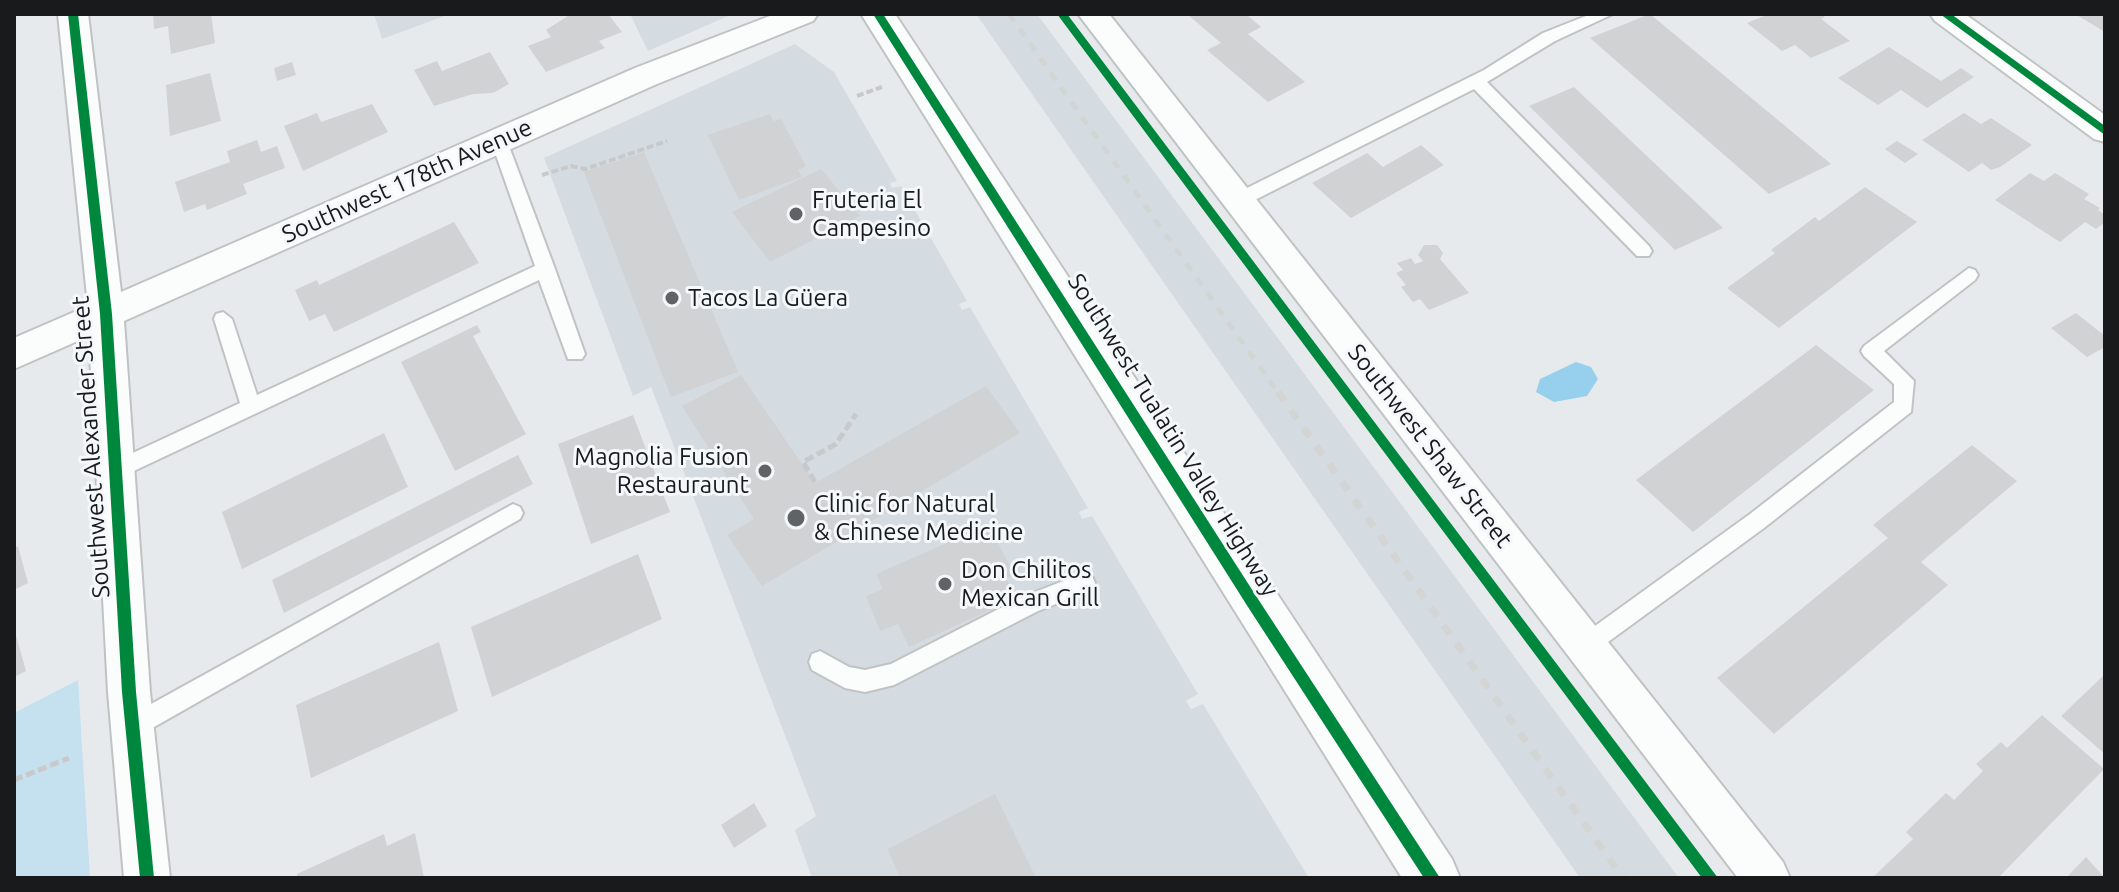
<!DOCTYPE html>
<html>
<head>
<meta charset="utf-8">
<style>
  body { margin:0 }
  #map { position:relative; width:2119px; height:892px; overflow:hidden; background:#e7eaec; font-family:Ubuntu,sans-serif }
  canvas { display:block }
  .frame { position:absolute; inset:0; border:16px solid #181a1b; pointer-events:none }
</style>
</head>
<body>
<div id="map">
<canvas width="2119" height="892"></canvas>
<div class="frame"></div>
</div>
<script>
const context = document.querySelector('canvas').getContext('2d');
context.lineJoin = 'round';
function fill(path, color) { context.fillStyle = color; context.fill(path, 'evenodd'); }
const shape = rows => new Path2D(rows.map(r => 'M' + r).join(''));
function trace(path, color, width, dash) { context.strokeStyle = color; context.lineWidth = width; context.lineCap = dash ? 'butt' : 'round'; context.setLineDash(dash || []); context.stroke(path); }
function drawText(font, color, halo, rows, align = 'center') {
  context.font = font + ' Ubuntu,sans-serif'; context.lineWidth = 6; context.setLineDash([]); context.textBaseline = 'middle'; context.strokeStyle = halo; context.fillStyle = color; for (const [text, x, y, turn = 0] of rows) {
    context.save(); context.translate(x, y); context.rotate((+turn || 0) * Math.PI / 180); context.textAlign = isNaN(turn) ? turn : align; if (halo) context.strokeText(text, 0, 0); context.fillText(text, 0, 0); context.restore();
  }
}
fill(shape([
  [374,14,450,14,382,39],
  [630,14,733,14,648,51],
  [976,14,1037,14,1679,878,1580,878],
  [795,44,834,72,897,181,890,183,892,188,901,186,967,301,959,304,962,310,970,307,1088,508,1079,512,1082,519,1092,516,1198,694,1186,701,1191,709,1203,704,1309,878,812,878,795,830,816,816,651,387,633,396,544,158]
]), '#d5dce1');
fill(shape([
  [78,680,90,878,14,878,14,713]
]), '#c5e0ef');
fill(shape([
  [1576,362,1591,367,1598,379,1587,396,1554,402,1536,392,1540,379]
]), '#96d0ed');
fill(shape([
  [153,14,211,14,215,43,171,54,168,26,154,29],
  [571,14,608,14,622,32,599,41,605,48,546,72,528,46,551,37,546,30],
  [1187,14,1246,14,1261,27,1248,34,1305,82,1268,102,1207,50,1221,43],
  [1650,14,1831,164,1769,194,1590,38],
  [1769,14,1821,14,1825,17,1821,19,1850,41,1811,58,1795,45,1782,51,1747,23],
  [2075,14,2105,14,2105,32],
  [1889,47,1941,81,1961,68,1974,77,1927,108,1901,90,1878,105,1838,78],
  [490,52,509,84,493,93,473,94,434,106,414,70,437,61,442,71],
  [292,62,296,75,277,81,274,68],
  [210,73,221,121,170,136,166,85],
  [1574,87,1723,228,1675,250,1529,106],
  [372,104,388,132,303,171,284,126,317,113,321,122],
  [1964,113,1981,124,1991,118,2032,145,2000,167,1991,170,1982,163,1969,172,1922,140],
  [770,114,773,121,781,119,806,166,798,170,802,177,739,200,708,135],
  [257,140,261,152,277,146,285,168,243,184,247,194,207,210,205,204,184,212,175,182,230,162,227,151],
  [1897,141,1918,154,1905,163,1885,149],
  [1421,145,1444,165,1351,218,1312,183,1367,153,1383,167],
  [644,152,738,372,671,397,584,172],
  [821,169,860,216,770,262,732,212],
  [2030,173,2044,181,2055,173,2089,194,2084,199,2100,208,2098,210,2105,215,2105,222,2096,229,2085,222,2060,242,1995,200],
  [1865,187,1917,222,1779,328,1727,288,1775,253,1771,250,1815,217,1819,221],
  [454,222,479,263,334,332,325,314,309,321,295,290,317,280,319,285],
  [1424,245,1437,245,1443,253,1440,259,1469,293,1429,310,1420,299,1413,302,1401,287,1406,285,1396,273,1403,270,1397,263,1411,258,1415,264,1423,261,1418,255],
  [2076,313,2105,336,2105,347,2087,357,2051,328],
  [477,325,481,332,473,336,526,434,455,471,401,362],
  [1816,345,1874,390,1693,532,1636,480],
  [741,375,815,483,986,386,1020,433,762,586,727,535,754,519,682,406],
  [633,415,670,512,591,544,558,444],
  [384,433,408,487,242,569,222,512],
  [1972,445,2017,481,1921,562,1948,585,1774,734,1717,678,1888,538,1873,525],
  [518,455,533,484,284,613,272,580],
  [988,525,1015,575,1006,578,1016,598,909,647,898,624,880,631,866,596,883,589,876,574],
  [18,546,28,583,14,590,14,548],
  [638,554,662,619,492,697,471,627],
  [14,628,26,671,14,677],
  [439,642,458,711,311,778,296,705],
  [2105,674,2105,754,2061,716],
  [2042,715,2104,769,1998,878,1872,878,1913,839,1906,832,1946,793,1954,800,1983,771,1976,764,2001,742,2007,748],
  [995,794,1036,878,900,878,888,849],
  [754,803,767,826,734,848,721,825],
  [415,833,424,878,297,878,297,874,384,834,387,846],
  [2086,857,2105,878,2066,878]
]), '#d0d2d4');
const service = shape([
  [1591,14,1613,14,1555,41,1487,82,1649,246,1652,251,1649,256,1637,256,1474,89,1245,205,1239,207,1230,200,1233,195,1484,70,1543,33,1591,14],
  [499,135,507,141,555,269,585,354,582,359,568,359,539,280,121,477,114,480,107,477,104,471,107,465,240,403,214,319,216,314,223,312,232,319,257,395,535,266,491,141,499,135],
  [1969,268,1975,270,1978,275,1975,280,1884,351,1914,381,1911,412,1764,528,1593,653,1585,656,1577,653,1574,646,1577,639,1750,514,1894,402,1894,384,1864,356,1861,351,1864,346,1969,268],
  [513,504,520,507,523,513,520,519,140,735,132,738,124,735,121,727,124,719,513,504],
  [1084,573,1092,576,1095,583,1092,590,1038,611,894,685,865,692,845,688,812,670,809,662,812,654,820,651,849,667,865,670,891,664,1022,597,1084,573]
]);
const minor = shape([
  [58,14,88,14,121,292,635,68,775,14,818,14,813,21,657,84,124,321,150,692,170,878,124,878,108,692,89,336,14,369,14,338,88,306,58,14],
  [1078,14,1109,14,1783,862,1790,878,1738,878,1078,14],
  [1930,14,1965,14,2105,115,2105,142,2094,139,1935,21,1930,14]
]);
const primary = shape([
  [861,14,895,14,1452,859,1460,878,1402,878,861,14]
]);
trace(service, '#c0c3c4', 4);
trace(minor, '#c0c3c4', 4);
trace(primary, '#c0c3c4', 4);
trace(shape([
  [857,96,882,87],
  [542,175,571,166,585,169,667,141]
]), '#c8c9ca', 4, [7, 3]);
trace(shape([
  [815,482,803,462,836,444,856,414],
  [14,780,69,758]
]), '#c8c9ca', 5, [9, 4]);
fill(service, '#fbfcfc');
fill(minor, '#fbfcfc');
fill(primary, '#fbfcfc');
trace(shape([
  [1009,14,1279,394]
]), '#d3d5d5', 5, [9, 9]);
trace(shape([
  [1278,392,1623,878]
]), '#d3d5d5', 7, [11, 11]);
fill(shape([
  [68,14,78,14,112,314,136,692,154,878,140,878,122,692,100,314,68,14],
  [873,14,883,14,1258,599,1440,878,1424,878,1248,607,873,14],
  [1057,14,1067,14,1718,878,1702,878,1057,14],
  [1940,14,1951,14,2105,126,2105,135,1940,14]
]), '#00873e');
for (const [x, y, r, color] of [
  [796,214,8,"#606364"],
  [672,298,8,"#606364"],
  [765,471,8,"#606364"],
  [796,518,10,"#606364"],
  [945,584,8,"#606364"]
]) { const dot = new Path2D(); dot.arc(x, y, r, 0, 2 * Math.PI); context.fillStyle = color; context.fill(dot); trace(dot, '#f4f8fb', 3); }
drawText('24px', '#181a1b', '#f4f8fb', [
  ["Southwest 178th Avenue",407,181,-24],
  ["Southwest Tualatin Valley Highway",1173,435,58],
  ["Southwest Shaw Street",1430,446,52],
  ["Southwest Alexander Street",91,447,-94]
]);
drawText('24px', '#181a1b', '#f4f8fb', [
  ["Fruteria El",812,200],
  ["Campesino",812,228],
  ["Tacos La Güera",688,298],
  ["Magnolia Fusion",749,457,"right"],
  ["Restauraunt",749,485,"right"],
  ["Clinic for Natural",814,504],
  ["& Chinese Medicine",814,532],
  ["Don Chilitos",961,570],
  ["Mexican Grill",961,598]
], 'left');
</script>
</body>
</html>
